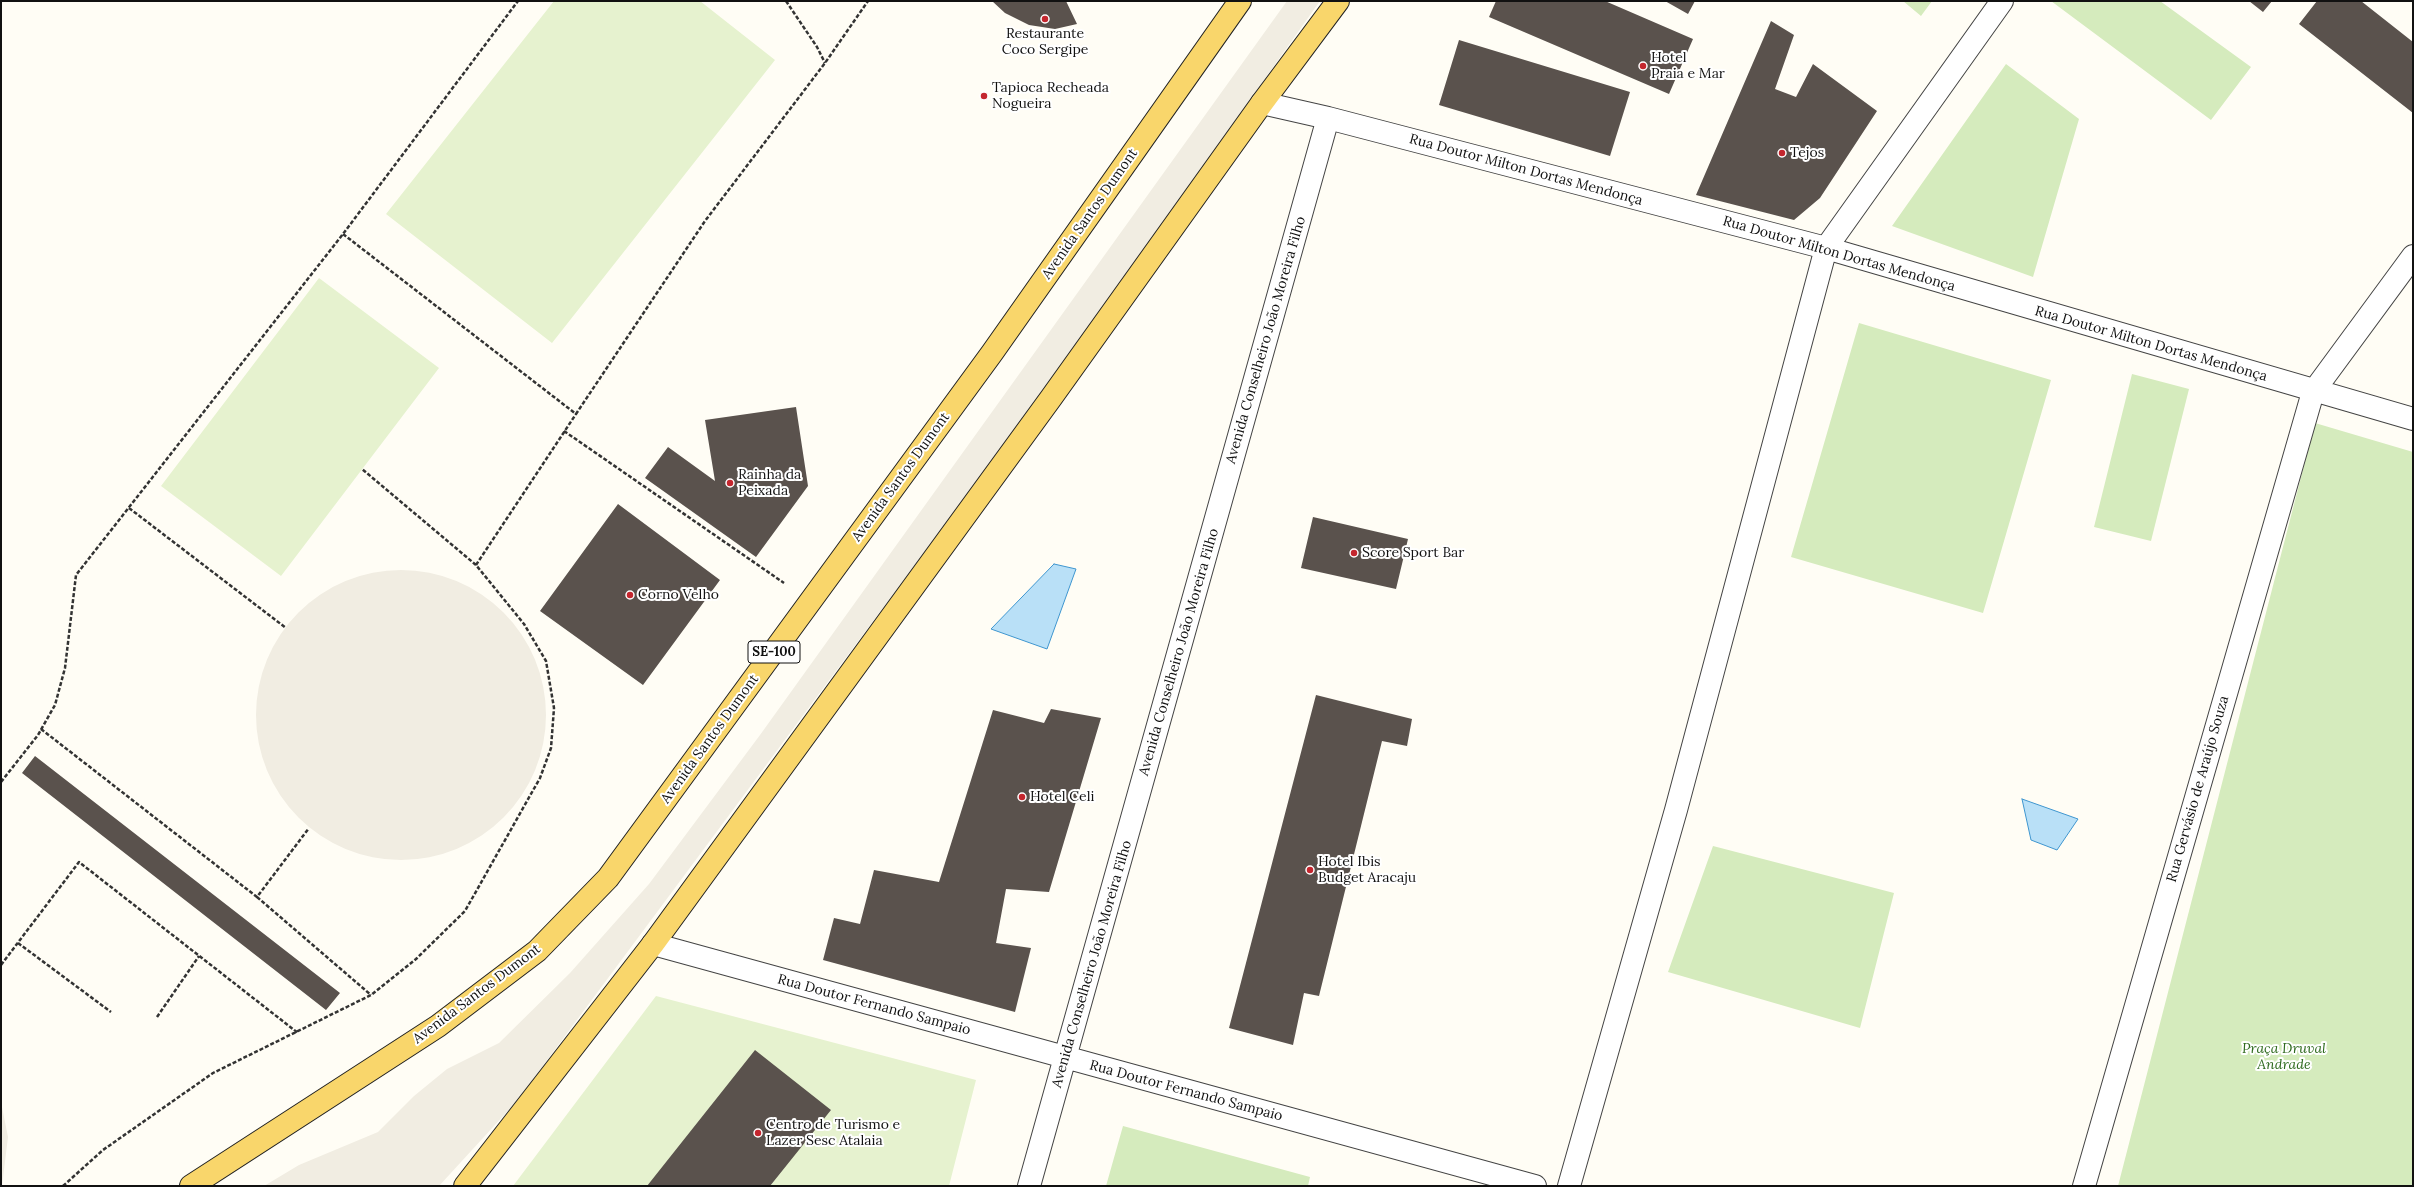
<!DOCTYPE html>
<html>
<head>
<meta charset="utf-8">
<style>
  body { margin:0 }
  #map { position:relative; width:2414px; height:1187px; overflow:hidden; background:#fffdf5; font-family:Lora,serif }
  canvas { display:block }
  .frame { position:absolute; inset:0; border:2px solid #111; pointer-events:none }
</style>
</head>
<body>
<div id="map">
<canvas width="2414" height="1187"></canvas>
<div class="frame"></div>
</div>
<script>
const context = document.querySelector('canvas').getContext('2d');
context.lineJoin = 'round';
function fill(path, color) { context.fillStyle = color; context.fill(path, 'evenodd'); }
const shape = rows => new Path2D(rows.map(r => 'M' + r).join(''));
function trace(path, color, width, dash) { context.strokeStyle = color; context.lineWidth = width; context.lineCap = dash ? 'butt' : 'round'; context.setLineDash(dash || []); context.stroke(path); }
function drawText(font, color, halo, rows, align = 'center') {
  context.font = font + ' Lora,serif'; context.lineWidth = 4; context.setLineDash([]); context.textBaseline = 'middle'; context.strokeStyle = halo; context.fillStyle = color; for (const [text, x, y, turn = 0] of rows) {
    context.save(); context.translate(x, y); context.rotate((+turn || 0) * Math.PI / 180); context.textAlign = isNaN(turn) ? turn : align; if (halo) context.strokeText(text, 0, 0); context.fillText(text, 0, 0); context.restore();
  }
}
fill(shape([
  [1903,1,1932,1,1921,16],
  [2051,1,2160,1,2251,67,2211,120],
  [2006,64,2079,119,2033,277,1892,226],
  [1859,323,2051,380,1983,613,1791,557],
  [2132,374,2189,389,2151,541,2094,527],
  [2315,423,2413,452,2413,1186,2118,1186],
  [1713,846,1894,893,1860,1028,1668,972],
  [1123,1126,1310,1177,1308,1186,1106,1186]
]), '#d5ebbd');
fill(shape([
  [554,1,700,1,775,60,552,343,386,214],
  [319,278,439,368,281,576,161,486],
  [656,996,976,1080,949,1186,513,1186]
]), '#e6f2cf');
fill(shape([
  [1287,1,1320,1,1035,403,516,1102,439,1186,264,1186,299,1165,378,1132,414,1096,447,1069,499,1043,570,973,649,884,760,735],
  '256 715a145 145 0 1 1 290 0a145 145 0 1 1-290 0Z',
  [1,1102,8,1137,2,1186,1,1186]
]), '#f1ede2');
const water = shape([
  [1054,564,1076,569,1047,649,991,629,1054,564],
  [2022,799,2078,819,2057,850,2031,840,2022,799]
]);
fill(water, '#b9e0f7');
trace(water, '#3f96cf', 1);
fill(shape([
  [992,1,1066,1,1077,24,1055,29,1029,25,1005,13],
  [1496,1,1605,1,1693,39,1669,94,1489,17],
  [1665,1,1695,1,1688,14],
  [2249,1,2272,1,2263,12],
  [2317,1,2361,1,2413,42,2413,113,2299,24],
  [1771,21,1794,35,1775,89,1796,97,1813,64,1877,111,1820,198,1794,220,1696,195],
  [1459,40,1630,92,1610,156,1439,105],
  [796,407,808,486,756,557,645,478,668,447,715,481,705,420],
  [618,504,720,580,643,685,540,611],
  [1313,517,1408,539,1396,589,1301,568],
  [1316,695,1412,719,1407,746,1382,741,1319,996,1304,993,1293,1045,1229,1028],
  [1051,709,1101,718,1049,892,1006,889,996,943,1031,948,1015,1012,823,960,834,918,860,924,874,870,939,882,993,710,1044,723],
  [35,756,340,993,326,1010,22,773],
  [755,1050,831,1110,770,1186,647,1186]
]), '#5a524d');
const street = shape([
  [1262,103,1328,118,1826,248,2413,419],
  [653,944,1535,1186],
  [1029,1186,1328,118],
  [1569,1186,1676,810,1826,248,2002,1],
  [2084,1186,2313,392,2413,256]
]);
const primary = shape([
  [191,1186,438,1026,537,951,608,878,992,353,1240,1],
  [465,1186,653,944,1051,398,1262,103,1338,1]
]);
trace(street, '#444', 24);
trace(primary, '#222', 24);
trace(shape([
  [786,1,817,47,825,63],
  [343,234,576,414,705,221,825,63,868,1],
  [564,431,784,583],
  [129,508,286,628],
  [476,565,576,414],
  [41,729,257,897,309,828],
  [1,782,38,735,55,705,65,668,76,575,343,234,518,1],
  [257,897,371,995],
  [18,943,111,1012],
  [1,965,79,862,298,1033],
  [157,1017,199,956],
  [63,1186,103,1150,213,1073,371,995,416,959,465,911,540,778,551,748,554,708,546,661,524,624,476,565,362,469]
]), '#333', 2.5, [4, 2]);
trace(street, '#fff', 22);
trace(primary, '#f9d66b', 22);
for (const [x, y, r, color] of [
  [1045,19,4,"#c4262e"],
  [1643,66,4,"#c4262e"],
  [984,96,4,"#c4262e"],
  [1782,153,4,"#c4262e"],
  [730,483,4,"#c4262e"],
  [1354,553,4,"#c4262e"],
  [630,595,4,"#c4262e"],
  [1022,797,4,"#c4262e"],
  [1310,870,4,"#c4262e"],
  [758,1133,4,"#c4262e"]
]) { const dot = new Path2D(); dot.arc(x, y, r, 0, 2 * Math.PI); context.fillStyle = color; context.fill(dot); trace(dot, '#fff', 1.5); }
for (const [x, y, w] of [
  [774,652,52]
]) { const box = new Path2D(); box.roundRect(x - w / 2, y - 11, w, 22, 3); context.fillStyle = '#fff'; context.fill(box); trace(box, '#111', 1); }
drawText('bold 13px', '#111', null, [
  ["SE-100",774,652]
]);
drawText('14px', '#111', '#fff', [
  ["Restaurante",1045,34,"center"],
  ["Coco Sergipe",1045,50,"center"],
  ["Hotel",1651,58],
  ["Praia e Mar",1651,74],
  ["Tapioca Recheada",992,88],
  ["Nogueira",992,104],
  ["Tejos",1790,153],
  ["Rainha da",738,475],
  ["Peixada",738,491],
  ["Score Sport Bar",1362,553],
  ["Corno Velho",638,595],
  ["Hotel Celi",1030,797],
  ["Hotel Ibis",1318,862],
  ["Budget Aracaju",1318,878],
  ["Centro de Turismo e",766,1125],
  ["Lazer Sesc Atalaia",766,1141]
], 'left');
drawText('14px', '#111', '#fff', [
  ["Rua Doutor Milton Dortas Mendonça",1526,170,15],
  ["Avenida Santos Dumont",1090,214,-55],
  ["Rua Doutor Milton Dortas Mendonça",1839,254,16],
  ["Avenida Conselheiro João Moreira Filho",1266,340,-74],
  ["Rua Doutor Milton Dortas Mendonça",2151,344,16],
  ["Avenida Santos Dumont",901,477,-54],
  ["Avenida Conselheiro João Moreira Filho",1179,652,-74],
  ["Avenida Santos Dumont",710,739,-54],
  ["Rua Gervásio de Araújo Souza",2198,789,-74],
  ["Avenida Conselheiro João Moreira Filho",1092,964,-74],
  ["Avenida Santos Dumont",477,994,-37],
  ["Rua Doutor Fernando Sampaio",874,1005,15],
  ["Rua Doutor Fernando Sampaio",1186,1091,15]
]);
drawText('italic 14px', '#2f6b1f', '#fff', [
  ["Praça Druval",2284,1049],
  ["Andrade",2284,1065]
]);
</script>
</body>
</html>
